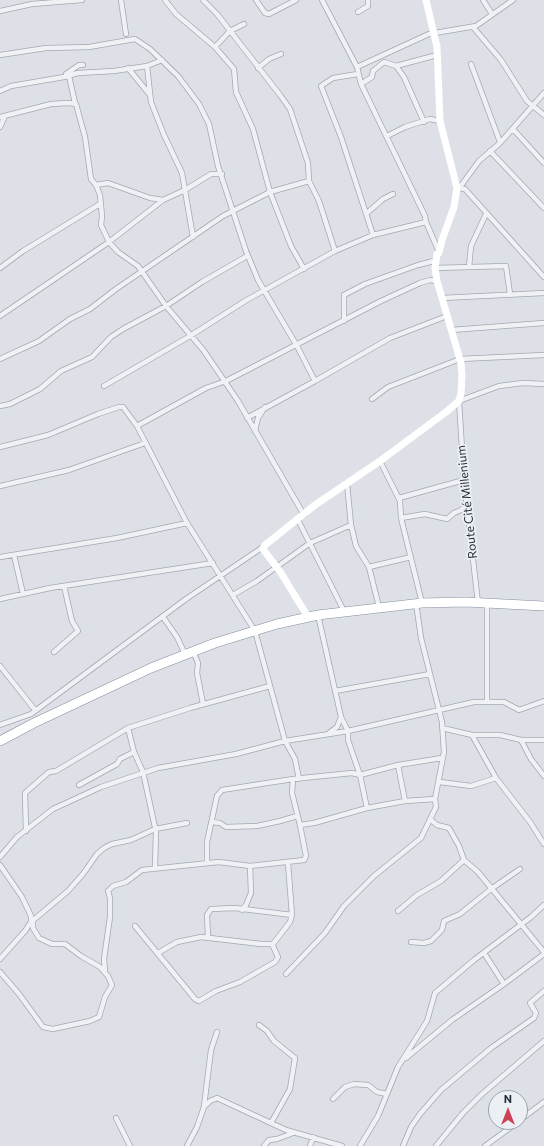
<!DOCTYPE html>
<html>
<head>
<meta charset="utf-8">
<style>
  body { margin:0 }
  #map { position:relative; width:544px; height:1146px; overflow:hidden; background:#dde1e7; font-family:Commissioner,sans-serif }
  canvas { display:block }
  .north { position:absolute; left:488px; top:1090px; width:40px; height:40px; box-sizing:border-box; background:#ecf0f4; border:1px solid #9da3ab; border-radius:50%; rotate:0deg; font-size:11px; font-weight:700; line-height:16px; text-align:center; color:#272f3d }
  .north::after { content:''; display:block; margin:auto; width:14px; height:18px; background:#cb4257; clip-path:polygon(50% 0,100% 100%,50% 72%,0 100%) }
</style>
</head>
<body>
<div id="map">
<canvas width="544" height="1146"></canvas>
<div class="north">N</div>
</div>
<script>
const context = document.querySelector('canvas').getContext('2d');
context.lineJoin = 'round';
const shape = rows => new Path2D(rows.map(r => 'M' + r).join(''));
function trace(path, color, width, dash) { context.strokeStyle = color; context.lineWidth = width; context.lineCap = dash ? 'butt' : 'round'; context.setLineDash(dash || []); context.stroke(path); }
function drawText(font, color, halo, rows, align = 'center') {
  context.font = font + ' Commissioner,sans-serif'; context.lineWidth = 3.5; context.setLineDash([]); context.textBaseline = 'middle'; context.strokeStyle = halo; context.fillStyle = color; for (const [text, x, y, turn = 0] of rows) {
    context.save(); context.translate(x, y); context.rotate((+turn || 0) * Math.PI / 180); context.textAlign = isNaN(turn) ? turn : align; if (halo) context.strokeText(text, 0, 0); context.fillText(text, 0, 0); context.restore();
  }
}
const street = shape([
  [121,0,126,34],
  [165,0,176,14,215,47,234,69,236,92,253,129,270,192,291,246,304,269],
  [203,0,217,14,280,95,290,109,308,163,309,181,319,201,335,251],
  [256,0,265,13,269,14,296,0],
  [322,0,357,67,361,84,425,216,426,222,439,252],
  [483,0,492,14],
  [0,11,32,4,82,0],
  [358,12,368,6,368,0],
  [473,27,501,60,527,101,544,115],
  [215,47,230,31,244,24],
  [0,55,46,48,89,47,135,39,150,49,178,76,199,104,209,124,218,166,246,251,258,280,297,346,315,381],
  [471,64,500,142],
  [147,66,151,102,164,135,182,173,193,237],
  [396,66,404,77,424,122],
  [357,67,429,34,476,26,513,0],
  [128,68,150,95],
  [258,68,269,59,281,54],
  [358,74,333,78,321,86,341,137,373,235],
  [361,84,372,77,373,71,384,62,396,66,437,55],
  [0,91,11,86,64,77,78,73,114,71,147,66,162,60],
  [75,103,69,76,66,74,79,65,83,65],
  [0,117,51,104,68,103,76,104,85,137,91,179,96,185,100,195,102,216,101,225,109,242,118,252,138,266,166,306,204,351,238,401,304,515],
  [0,127,5,116],
  [513,129,544,163],
  [387,136,405,127,430,119,440,121],
  [490,151,544,208],
  [96,185,108,183,150,198,163,200],
  [460,187,479,161,500,143,544,93],
  [459,188,465,189,544,277],
  [367,213,383,199,393,194],
  [469,267,471,246,486,214],
  [0,268,23,251,100,204],
  [435,268,506,266,510,294],
  [442,298,544,293],
  [0,316,109,242,163,200,185,190,211,174,222,174],
  [344,321,344,295,365,284,418,265,430,262,433,261,435,264],
  [451,330,544,323],
  [0,359,39,341,70,319,90,309,116,289,223,216,270,192,309,181],
  [104,386,190,336,245,301,335,251,373,235,426,222],
  [372,399,388,387,460,359,544,355],
  [0,406,10,404,40,389,61,371,92,357,111,337,123,329,166,306,202,282,247,256],
  [247,418,315,381,390,338,447,316],
  [137,426,206,388,226,381,381,301,420,283,430,280,437,281],
  [255,431,258,418,265,407],
  [0,447,48,435,98,414,119,407,123,407,137,426,187,523,255,631,281,726,285,741,295,759,299,779],
  [380,461,400,501,401,518,422,603],
  [347,483,351,525,356,546,369,567,379,607],
  [0,486,69,470,145,443],
  [399,498,464,480],
  [401,518,425,514,447,519,454,513,461,510,467,505],
  [298,520,344,611],
  [14,555,23,594],
  [0,557,117,538,187,523],
  [369,567,411,557],
  [233,595,257,581,310,543,351,525],
  [0,599,50,588,213,563],
  [478,603,464,480,459,401,499,386,523,383,544,384],
  [318,615,341,717,348,731,348,740,360,775,367,808],
  [163,617,177,637,185,654],
  [193,651,198,663,197,673,203,704],
  [54,652,78,631,72,621,64,586],
  [0,666,35,710],
  [335,691,430,674],
  [487,701,487,603],
  [0,725,31,714,186,599,263,547],
  [128,728,134,752,143,772,156,832,155,867],
  [442,728,472,735,500,735,521,740,544,740],
  [329,733,337,727,341,717],
  [472,735,496,778,530,822,544,844],
  [521,740,531,759,544,776],
  [398,765,405,801],
  [440,782,471,786,496,778],
  [79,785,117,764,120,759,134,752],
  [431,820,437,825,449,828,459,846,464,860,478,872,544,952],
  [212,822,220,823,226,827,257,826,280,821,297,816],
  [300,825,314,823,367,808,405,801,435,799],
  [26,831,25,793,49,772,56,771,128,728,190,708,270,686],
  [0,857,17,837,53,809,101,787,158,768,236,754,285,741,348,731,474,702,504,702,519,710,544,701],
  [207,863,207,842,217,796,222,790,293,779,352,773,360,775,398,765,442,758],
  [0,865,22,897,31,916,31,922,25,931,0,959],
  [242,910,246,905,251,893,250,866],
  [398,911,417,895,441,881,464,860],
  [31,922,68,891,83,874,97,854,104,848,112,844,131,840,155,829,187,823],
  [135,926,195,999,199,1001,216,991,240,982,275,962,278,957,272,944],
  [208,937,207,915,211,909,235,908,292,915],
  [411,942,424,943,431,941,442,930,444,921,460,914,491,889,520,869],
  [158,953,177,942,201,937,261,944,273,944,290,922,292,915,288,863],
  [105,971,104,959,110,917,110,898,108,891,113,886,126,882,142,870,219,862,250,866,304,860,306,856,300,825,292,793,293,779],
  [0,972,19,994,43,1027,53,1029,90,1021,99,1017,105,997,112,985,108,976,100,967,81,956,65,944,52,944,39,938,33,928,33,921],
  [286,974,325,933,344,906,374,876,421,838,436,807,435,799,444,752,442,722,421,638,416,603],
  [504,984,544,954],
  [259,1025,267,1031,274,1041,295,1058,290,1089,271,1123],
  [406,1058,452,1020,504,984,484,953],
  [333,1099,345,1087,354,1084,368,1085,377,1092,387,1094],
  [204,1106,211,1050,217,1032],
  [116,1118,130,1146],
  [520,1120,544,1102],
  [187,1146,197,1127,204,1107,210,1101,217,1098,286,1130,342,1146],
  [264,1146,269,1140,277,1139,293,1133],
  [310,1146,313,1137],
  [360,1146,378,1116,398,1067,427,1021,435,993,474,960,531,917,544,905],
  [403,1146,411,1127,420,1114,441,1090,491,1048,534,1018,536,1013,530,1003,544,991],
  [436,1146,463,1113,482,1094,544,1041],
  [485,1146,518,1122]
]);
const highway = shape([
  [0,741,34,723,151,668,215,643,277,624,318,615,422,603,466,602,544,606]
]);
trace(street, '#a3a8b1', 6);
trace(highway, '#858e9d', 10);
trace(street, '#eff1f5', 4.5);
trace(shape([
  [308,617,281,573,263,549,264,546,315,505,380,461,446,412,459,401,461,393,462,375,461,363,437,281,435,268,437,254,439,253,442,240,454,207,457,188,440,121,437,47,426,0]
]), '#fff', 7);
trace(highway, '#fff', 9);
drawText('12px', '#272f3d', '#ecf0f4', [
  ["Route Cité Millenium",467,502,-96]
]);
</script>
</body>
</html>
